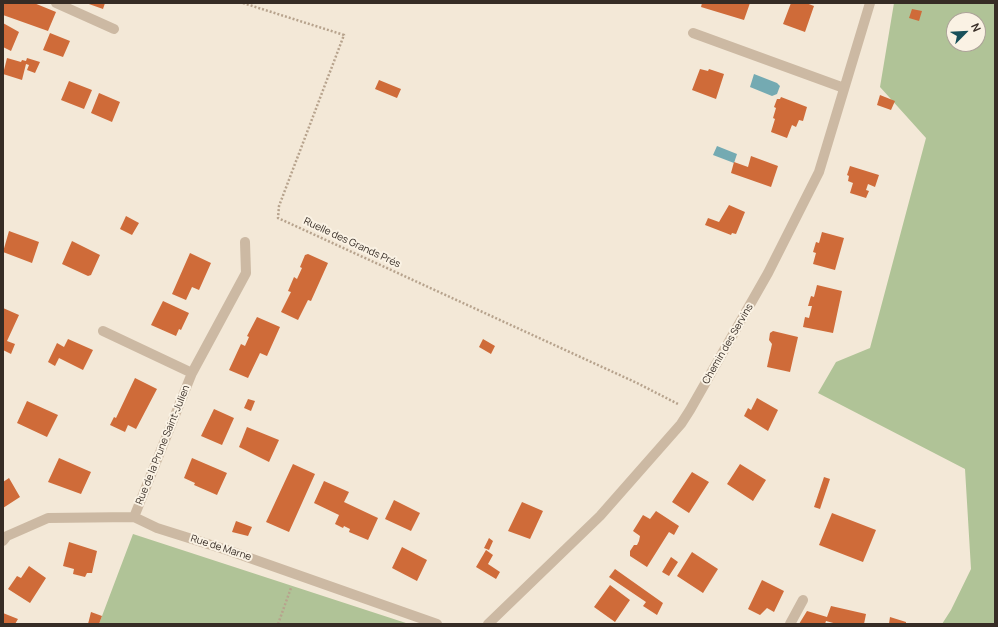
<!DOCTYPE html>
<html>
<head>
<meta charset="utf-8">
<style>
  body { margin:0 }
  #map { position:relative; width:998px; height:627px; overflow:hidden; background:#f3e8d7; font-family:Manrope,sans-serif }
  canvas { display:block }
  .frame { position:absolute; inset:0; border:4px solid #362c25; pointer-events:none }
  .north { position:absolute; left:946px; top:12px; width:40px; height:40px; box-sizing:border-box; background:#faf2e4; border:1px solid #aca398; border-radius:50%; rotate:66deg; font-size:11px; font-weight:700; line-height:16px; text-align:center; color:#362c25 }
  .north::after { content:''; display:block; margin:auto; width:14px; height:18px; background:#18505a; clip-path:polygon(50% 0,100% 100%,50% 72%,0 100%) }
</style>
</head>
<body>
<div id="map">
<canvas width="998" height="627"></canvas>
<div class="frame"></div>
<div class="north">N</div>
</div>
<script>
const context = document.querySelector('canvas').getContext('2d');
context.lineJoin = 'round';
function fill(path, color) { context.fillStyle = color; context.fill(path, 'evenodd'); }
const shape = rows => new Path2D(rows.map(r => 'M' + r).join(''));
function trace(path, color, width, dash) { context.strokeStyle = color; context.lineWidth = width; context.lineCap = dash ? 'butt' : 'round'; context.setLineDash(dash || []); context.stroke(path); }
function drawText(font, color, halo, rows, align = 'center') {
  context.font = font + ' Manrope,sans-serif'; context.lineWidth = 4; context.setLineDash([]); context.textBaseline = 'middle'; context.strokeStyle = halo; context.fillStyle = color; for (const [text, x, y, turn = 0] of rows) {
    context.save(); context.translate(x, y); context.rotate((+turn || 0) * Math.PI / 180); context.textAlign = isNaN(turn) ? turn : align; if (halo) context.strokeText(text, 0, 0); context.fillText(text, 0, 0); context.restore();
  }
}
fill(shape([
  [894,3,995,3,995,624,942,624,951,610,971,569,965,469,818,393,836,362,870,348,926,138,880,87],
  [954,20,978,20,978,44,954,44],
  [133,534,409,624,99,624]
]), '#b0c397');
fill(shape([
  [754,74,777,83,780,86,777,94,772,96,750,87],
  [717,146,737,154,734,163,713,155]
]), '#74aab2');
fill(shape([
  [3,3,34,3,56,12,48,31,3,15],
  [86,3,105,3,103,9],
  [702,3,750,3,744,20,701,7],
  [791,3,806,3,814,6,805,32,783,24],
  [912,9,922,11,919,21,909,18],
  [3,23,19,32,11,51,3,47],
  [50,33,70,41,63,57,43,50],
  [7,58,21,62,22,60,26,61,27,58,40,62,35,73,27,70,29,65,26,64,22,80,3,74],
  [700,69,708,71,709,69,724,74,716,99,692,90],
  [379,80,401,89,397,98,375,89],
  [69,81,92,90,84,109,61,100],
  [99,93,120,102,112,122,91,113],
  [880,95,895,101,891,110,877,105],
  [781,97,807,107,803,121,799,120,796,127,792,125,787,138,771,132,775,119,773,118,776,108,774,107,777,99,780,99],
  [751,156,778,166,771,187,731,173,734,162,748,167],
  [850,166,879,175,875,187,868,184,866,190,869,191,866,198,850,193,853,183,848,181,849,176,847,175],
  [729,205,745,212,736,234,732,233,731,235,705,225,708,218,719,222],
  [126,216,139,223,132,235,120,229],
  [9,231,39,242,32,263,3,252],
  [822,232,844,238,835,270,813,264,816,253,813,252,816,242,819,243],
  [72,241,100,255,91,275,88,276,62,264],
  [190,253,211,263,199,290,192,287,186,300,172,294],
  [308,254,328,263,311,301,308,300,298,320,281,312,291,292,288,291,294,277,297,279,302,268,300,267,305,255],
  [817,285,842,291,833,333,803,327,805,317,809,318,812,306,808,306,811,296,814,297],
  [163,301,189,313,181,330,179,329,176,336,151,325],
  [3,308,19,315,7,341,15,344,11,354,3,350],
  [257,317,280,327,267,356,260,353,248,378,229,370,241,344,245,346,249,337,247,336],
  [773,331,798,337,790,372,767,367,772,344,769,340,770,333],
  [68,339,93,350,83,370,59,358,55,366,48,362,57,343,64,347],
  [483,339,495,346,491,354,479,347],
  [135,378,157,389,136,429,128,425,125,432,110,425,114,417,116,418],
  [757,398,778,410,768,431,744,416,748,408,751,410],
  [248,399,255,401,251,411,244,408],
  [27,401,58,415,47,437,17,423],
  [214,409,234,418,222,445,201,436],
  [247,427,279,440,269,462,239,447],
  [59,458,91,472,81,494,48,482],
  [192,458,227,473,217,495,194,485,195,483,184,478],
  [293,464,315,474,289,532,266,522],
  [740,464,766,480,753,501,727,484],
  [692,472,709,482,689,513,672,502],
  [824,477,830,479,820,509,814,507],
  [9,478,20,497,3,508,3,482],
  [324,481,349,492,344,502,378,518,368,540,349,532,350,529,344,526,343,528,335,524,339,515,314,503],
  [394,500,420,513,411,531,385,519],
  [522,502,543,511,530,539,508,531],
  [656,511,679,526,674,535,669,532,647,567,630,556,630,551,634,545,637,545,639,541,640,536,633,531,643,515,650,519],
  [832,513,876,530,863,562,819,545],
  [236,521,252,527,248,536,232,532],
  [489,538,493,541,489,550,484,548],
  [69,542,97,551,92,573,87,573,85,577,73,574,74,569,63,566],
  [402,547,427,560,417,581,392,568],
  [486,550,493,555,488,564,500,572,496,579,476,567],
  [692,552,718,569,703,593,677,576],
  [671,557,678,562,669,576,662,572],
  [29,566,46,578,30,603,8,589,17,576,21,578],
  [615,569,663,603,657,615,643,606,646,602,609,577],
  [762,580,784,591,774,612,767,608,760,615,748,609],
  [610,585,630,600,615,622,594,607],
  [831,606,866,614,864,624,837,624,826,621,825,624,799,624,807,611,827,617],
  [91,612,102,616,99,624,88,624],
  [3,613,18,619,15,624,3,624],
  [890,617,906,622,906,624,889,624]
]), '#cf6b39');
trace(shape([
  [243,3,344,35,279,206,278,218,637,383,678,404],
  [278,624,291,588]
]), '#b7a38d', 2.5, [2, 2]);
trace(shape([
  [56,3,114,29],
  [693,33,844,88],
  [103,331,192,373],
  [134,517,192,373,246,273,245,242],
  [3,541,7,536,48,518,134,517,157,528,227,550,437,624],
  [488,624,600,516,681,424,690,410,768,273,819,172,870,3],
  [790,624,803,600]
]), '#ccb9a3', 10);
drawText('10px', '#362c25', '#faf2e4', [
  ["Ruelle des Grands Prés",352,243,25],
  ["Chemin des Servins",728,344,-60],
  ["Rue de la Prune Saint-Julien",163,445,-68],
  ["Rue de Marne",221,548,18]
]);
</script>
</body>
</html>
